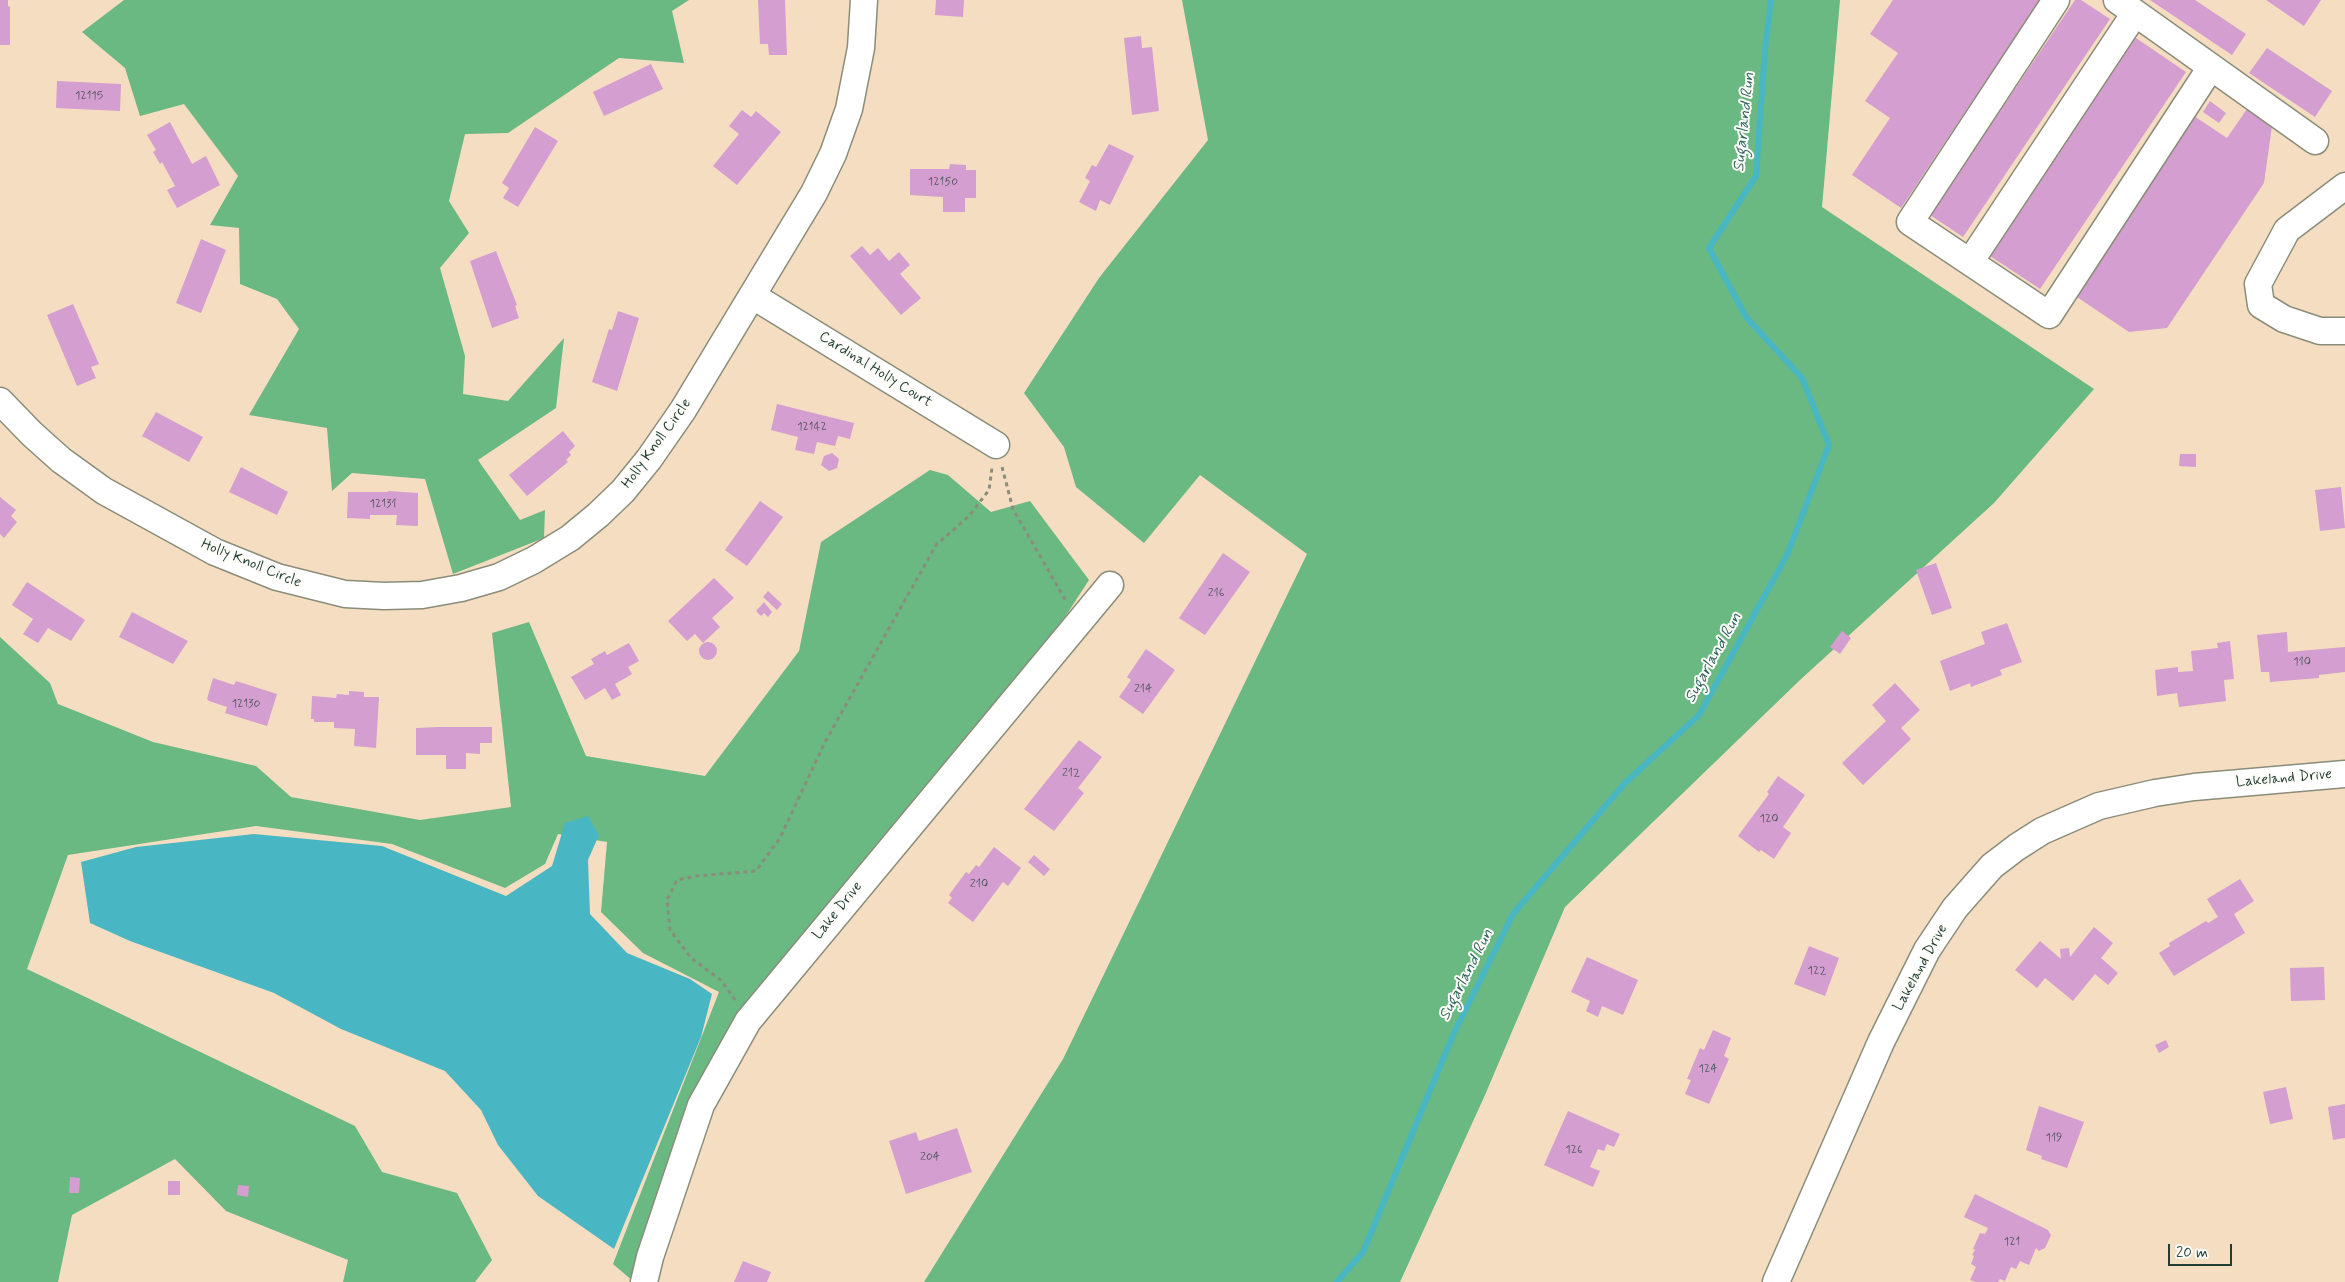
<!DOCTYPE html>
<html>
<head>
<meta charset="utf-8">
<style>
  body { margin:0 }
  #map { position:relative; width:2345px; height:1282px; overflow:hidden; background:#f5ddc1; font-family:Mynerve,sans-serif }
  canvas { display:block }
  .scale { position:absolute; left:2168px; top:1244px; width:64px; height:22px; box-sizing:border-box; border:2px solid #1f3d34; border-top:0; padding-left:6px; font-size:15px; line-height:18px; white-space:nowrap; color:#1f3d34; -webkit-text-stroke:4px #fdfcf7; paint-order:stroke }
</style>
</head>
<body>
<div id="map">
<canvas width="2345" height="1282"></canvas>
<div class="scale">20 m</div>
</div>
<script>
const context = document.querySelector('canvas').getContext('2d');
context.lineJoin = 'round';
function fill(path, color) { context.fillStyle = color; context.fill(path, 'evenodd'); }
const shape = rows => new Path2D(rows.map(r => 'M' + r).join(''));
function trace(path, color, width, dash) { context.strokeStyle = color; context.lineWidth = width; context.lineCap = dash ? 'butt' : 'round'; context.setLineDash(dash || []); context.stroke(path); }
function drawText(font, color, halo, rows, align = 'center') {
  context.font = font + ' Mynerve,sans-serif'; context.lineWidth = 4; context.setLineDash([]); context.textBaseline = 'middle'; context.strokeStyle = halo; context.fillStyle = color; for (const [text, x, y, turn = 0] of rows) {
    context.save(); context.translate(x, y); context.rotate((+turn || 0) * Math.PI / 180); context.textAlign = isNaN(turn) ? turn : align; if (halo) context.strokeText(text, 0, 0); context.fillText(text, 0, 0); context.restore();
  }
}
fill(shape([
  [124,0,689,0,672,11,684,63,619,58,508,133,465,134,449,201,469,233,440,268,465,356,463,394,508,401,564,338,556,408,478,460,520,520,545,510,544,538,453,574,425,479,352,473,332,491,327,428,249,415,299,329,277,299,240,284,239,228,210,225,238,176,184,104,140,116,125,68,82,32],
  [1182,0,1840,0,1822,207,2094,389,1994,503,1800,680,1565,907,1485,1095,1400,1282,924,1282,1063,1059,1307,554,1200,475,1144,543,1076,487,1064,447,1024,393,1099,278,1208,140],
  [930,470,948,475,991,512,1030,501,1089,580,1065,617,739,1021,634,1282,613,1264,719,992,643,953,601,912,607,842,558,834,545,864,505,888,392,844,256,826,68,855,27,969,355,1126,382,1172,457,1193,492,1260,475,1282,343,1282,348,1260,226,1211,175,1159,72,1215,58,1282,0,1282,0,637,50,683,58,704,153,742,256,766,291,797,420,820,511,807,492,633,529,622,586,756,705,776,799,651,821,542]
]), '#6ab882');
fill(shape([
  [588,816,599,835,588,860,590,914,627,953,690,979,712,994,701,1037,614,1249,538,1196,498,1145,481,1110,445,1071,341,1029,274,993,130,941,90,923,81,862,136,847,254,834,382,846,506,896,552,866,565,823]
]), '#49b7c3');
trace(shape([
  [1337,1282,1363,1252,1453,1035,1513,914,1625,783,1699,715,1787,555,1829,445,1802,378,1746,317,1709,248,1756,176,1765,50,1771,0]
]), '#49b7c3', 6);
fill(shape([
  [0,0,8,0,8,6,10,7,10,45,0,45],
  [758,0,785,0,787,55,769,55,768,44,760,44],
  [936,0,964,0,963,17,935,15],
  [1893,0,2040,0,1901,208,1852,175,1890,118,1865,101,1898,53,1870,34],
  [2075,0,2081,0,2110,19,1963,237,1930,215],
  [2150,0,2195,0,2246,34,2232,55],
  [2266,0,2321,0,2304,26],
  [1141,36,1142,48,1152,47,1159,111,1132,115,1124,38],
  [2133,36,2186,72,2040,289,1987,254],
  [2267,48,2332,91,2315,117,2249,73],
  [651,64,663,89,604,116,593,92],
  [57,81,121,84,120,111,56,108],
  [2210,101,2226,113,2219,123,2203,112],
  [2247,109,2272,126,2264,183,2167,328,2129,332,2071,293,2191,114,2227,138],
  [742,110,751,117,756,111,781,132,737,185,713,166,739,134,729,126],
  [170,122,192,164,206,156,220,185,177,208,167,190,175,186,162,162,160,164,153,152,156,150,147,135],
  [535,127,558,141,518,207,503,198,509,188,502,183],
  [1109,144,1134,156,1110,205,1100,200,1096,211,1079,202,1090,181,1085,178,1092,165,1096,167],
  [950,164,966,165,966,170,976,170,976,198,965,198,965,212,943,212,943,197,910,195,910,169,949,169],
  [201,239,226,250,201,313,176,303],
  [862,246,870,255,878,248,889,261,899,252,910,265,900,274,921,298,901,315,850,256],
  [496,251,517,305,515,306,519,318,492,328,470,261],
  [73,304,99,364,91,367,96,378,77,386,47,315],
  [618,311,639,318,617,391,592,382,609,329,612,330],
  [777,404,854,423,850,439,838,436,835,446,817,442,814,454,795,450,798,437,771,430],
  [156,412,203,437,189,462,142,436],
  [563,431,575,446,569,452,571,455,566,460,568,462,527,496,509,475],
  [832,453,839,459,837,468,829,471,821,465,824,456],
  [2180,454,2196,454,2196,467,2179,466],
  [241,467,288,492,277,515,229,492],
  [2341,487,2345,528,2320,531,2315,490],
  [388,491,418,493,418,526,396,525,397,515,370,515,370,519,347,518,348,492,388,492],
  [0,497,16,510,11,516,17,522,4,538,0,534],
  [760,501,783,517,747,566,725,550],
  [1223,553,1250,572,1205,635,1179,618],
  [1936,563,1952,608,1932,615,1916,570],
  [714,578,734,598,712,618,720,627,703,643,695,634,687,641,668,621],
  [27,582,85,620,71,641,48,628,38,643,23,634,33,619,12,605],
  [768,591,782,604,777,610,763,597],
  [764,602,772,612,768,617,764,613,761,616,756,611],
  [132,612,188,641,173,664,119,637],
  [2007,623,2022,662,2000,670,2002,675,1971,687,1970,683,1950,691,1940,661,1985,644,1981,632],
  [1842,631,1851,638,1840,654,1830,647],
  [2287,632,2288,652,2345,647,2345,672,2319,675,2319,678,2270,682,2269,672,2261,672,2257,635],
  [2230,641,2234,679,2224,680,2226,701,2179,707,2177,693,2157,696,2155,670,2178,667,2178,672,2193,671,2191,651,2218,648,2217,643],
  '699 651a9 9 0 1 1 18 0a9 9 0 1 1-18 0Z',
  [629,643,639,661,628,667,632,674,615,684,621,695,612,700,605,688,585,700,571,677,594,664,591,659,605,651,607,655],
  [1146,649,1175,670,1143,714,1119,697,1131,680,1127,677],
  [213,678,234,685,236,681,277,694,267,726,225,713,227,707,209,701,207,699],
  [1895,683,1920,710,1901,728,1911,739,1863,785,1842,763,1886,721,1872,705],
  [349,691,364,692,364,697,379,697,376,748,354,746,355,729,334,728,334,722,314,722,314,719,311,719,312,696,336,698,337,694,349,695],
  [438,727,492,727,492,743,480,743,480,754,466,753,466,769,446,769,446,755,416,755,416,728],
  [1079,740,1102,757,1078,788,1084,793,1054,831,1024,809],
  [1778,776,1805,795,1783,827,1791,833,1774,859,1761,850,1759,852,1738,836,1769,794,1767,792],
  [994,847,1021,868,1008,886,1003,882,973,922,948,903,952,898,949,895,966,872,969,874,976,865,979,867],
  [1034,855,1050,869,1044,876,1028,862],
  [2240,879,2254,901,2234,914,2245,933,2174,976,2159,953,2170,946,2169,943,2206,921,2208,923,2218,917,2207,899],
  [2094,927,2113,943,2101,958,2118,973,2108,985,2095,974,2073,1001,2045,978,2037,988,2015,970,2040,941,2061,959,2060,949,2069,948,2070,957],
  [1809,946,1839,958,1825,996,1794,984],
  [1587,957,1638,980,1623,1015,1602,1006,1598,1017,1586,1011,1590,1001,1571,992],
  [2324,967,2325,1000,2291,1001,2290,968],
  [1713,1030,1731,1038,1724,1056,1729,1059,1709,1104,1685,1094,1691,1080,1687,1079,1700,1048,1704,1050],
  [2166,1040,2169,1047,2159,1053,2155,1045],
  [2286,1087,2293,1119,2270,1124,2263,1092],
  [2345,1104,2345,1138,2333,1140,2328,1107],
  [2039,1106,2084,1122,2067,1168,2041,1159,2042,1156,2026,1150],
  [1568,1111,1620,1134,1614,1147,1607,1144,1604,1151,1598,1149,1590,1167,1600,1171,1593,1187,1544,1165],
  [957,1128,972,1172,906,1194,889,1141,916,1132,919,1141],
  [70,1177,80,1178,79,1193,69,1193],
  [168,1181,180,1181,180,1195,168,1195],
  [238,1185,249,1186,248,1197,237,1195],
  [1975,1194,2048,1230,2051,1235,2045,1248,2039,1251,2036,1248,2029,1265,2020,1261,2016,1269,2011,1267,2005,1281,2000,1279,1998,1282,1976,1282,1970,1280,1976,1267,1971,1264,1974,1256,1972,1255,1975,1250,1973,1249,1980,1233,1985,1234,1988,1228,1964,1217],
  [743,1261,771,1272,767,1282,734,1282]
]), '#d49ed0');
const minor = shape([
  [2056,0,1910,222,2049,315,2211,67],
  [2117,0,2315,141],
  [2345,186,2287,230,2258,284,2261,305,2284,319,2320,331,2345,331],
  [1970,262,2135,13],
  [753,296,996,445],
  [0,401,32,434,61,460,104,491,215,552,277,577,345,594,384,596,422,595,461,588,499,577,534,560,570,538,598,515,623,491,649,459,683,410,814,193,833,154,849,109,861,48,864,0],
  [644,1282,650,1257,701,1105,748,1021,1110,585],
  [1776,1282,1881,1042,1927,950,1955,908,1992,866,2017,847,2042,831,2099,806,2155,793,2194,787,2345,774]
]);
trace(minor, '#8a8d7a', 29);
trace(shape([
  [1002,467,1013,509,1067,603],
  [735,1000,722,981,691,958,670,930,667,900,677,880,696,876,756,871,780,838,825,742,936,545,969,516,989,490,992,468]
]), '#8a8d7a', 3, [4, 4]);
trace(minor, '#fff', 26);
drawText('12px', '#4c555b', null, [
  ["12115",89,96],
  ["12150",943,182],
  ["12142",812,427],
  ["12131",383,504],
  ["216",1216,593],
  ["110",2302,662],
  ["214",1143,689],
  ["12130",246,704],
  ["212",1071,773],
  ["120",1769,819],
  ["210",979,884],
  ["122",1817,971],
  ["124",1708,1069],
  ["119",2054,1138],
  ["126",1574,1150],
  ["204",930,1157],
  ["121",2012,1242]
]);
drawText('15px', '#1f3d34', '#fdfcf7', [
  ["Cardinal Holly Court",875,370,32],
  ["Holly Knoll Circle",657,444,-54],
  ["Holly Knoll Circle",251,564,22],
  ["Lakeland Drive",2284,779,-5],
  ["Lake Drive",838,911,-51],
  ["Lakeland Drive",1921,968,-61]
]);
drawText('italic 16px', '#2c625f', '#fdfcf7', [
  ["Sugarland Run",1745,122,-84],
  ["Sugarland Run",1714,658,-61],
  ["Sugarland Run",1467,975,-63]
]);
</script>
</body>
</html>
